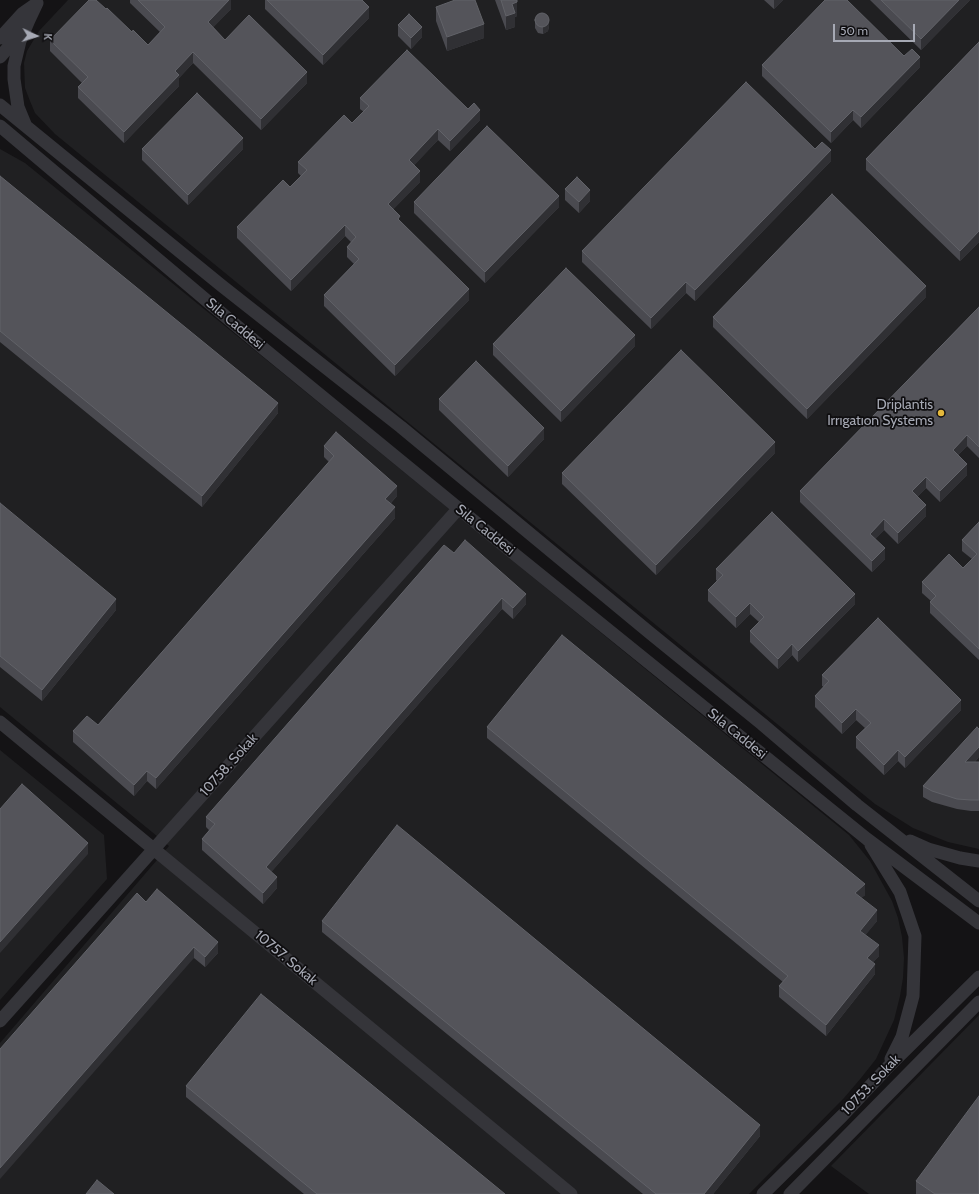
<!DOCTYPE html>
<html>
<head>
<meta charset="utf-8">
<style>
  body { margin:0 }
  #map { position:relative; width:979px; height:1194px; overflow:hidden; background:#141315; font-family:Cabin,sans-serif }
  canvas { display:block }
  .north { position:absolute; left:16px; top:16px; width:40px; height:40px; -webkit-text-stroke:3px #0f0e10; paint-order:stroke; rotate:94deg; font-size:11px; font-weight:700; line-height:16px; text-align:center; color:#a6a9b4 }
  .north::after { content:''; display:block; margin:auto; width:14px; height:18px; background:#a6a9b4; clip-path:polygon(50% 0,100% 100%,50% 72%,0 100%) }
  .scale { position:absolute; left:833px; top:24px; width:82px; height:18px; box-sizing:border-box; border:2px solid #a6a9b4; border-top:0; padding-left:5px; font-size:12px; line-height:14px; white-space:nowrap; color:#a6a9b4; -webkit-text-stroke:3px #0f0e10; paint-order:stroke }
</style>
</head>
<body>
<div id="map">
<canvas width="979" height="1194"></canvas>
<div class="north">K</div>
<div class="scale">50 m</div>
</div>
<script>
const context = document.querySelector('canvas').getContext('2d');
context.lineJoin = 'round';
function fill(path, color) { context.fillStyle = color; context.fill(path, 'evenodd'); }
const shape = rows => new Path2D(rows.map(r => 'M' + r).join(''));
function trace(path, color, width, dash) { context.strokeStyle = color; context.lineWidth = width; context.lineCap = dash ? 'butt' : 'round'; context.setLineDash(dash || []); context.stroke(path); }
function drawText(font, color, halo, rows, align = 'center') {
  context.font = font + ' Cabin,sans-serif'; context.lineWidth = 3.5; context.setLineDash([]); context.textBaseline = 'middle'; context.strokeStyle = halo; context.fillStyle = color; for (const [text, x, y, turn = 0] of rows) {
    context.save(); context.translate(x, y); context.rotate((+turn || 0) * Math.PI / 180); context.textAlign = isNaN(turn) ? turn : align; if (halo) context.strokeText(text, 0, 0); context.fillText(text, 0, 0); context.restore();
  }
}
fill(shape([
  [68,0,979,0,979,849,948,842,913,828,875,804,55,134,35,113,30,101,25,88,24,63,27,51,39,31],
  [0,149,25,163,849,835,870,861,892,901,898,918,902,937,904,958,903,978,900,996,894,1020,876,1059,861,1078,844,1098,749,1194,0,1194,0,1043,169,846,0,707],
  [0,750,104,835,107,879,0,1000],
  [979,1015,979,1194,869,1194,831,1166]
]), '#202022');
trace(shape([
  [0,38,23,13,36,4],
  [0,57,20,34,29,20,37,3],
  [0,105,222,286,401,427,650,633,762,724,857,805,979,901],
  [25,124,18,107,14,79,14,66,20,41,29,20],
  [0,126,264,349,502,544,867,839,979,923],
  [0,722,571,1194],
  [910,841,928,849,960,858,979,861],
  [871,845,900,892,915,936,913,996,902,1037,891,1059],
  [0,1021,459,508],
  [763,1194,842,1116,886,1069,979,977],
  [790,1194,979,1002]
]), '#35353a', 13);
fill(shape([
  [130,0,231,0,231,9,213,27,225,40,307,83,261,130,193,63,179,78,179,86,124,143,78,98,78,87,82,83,50,51,50,40,106,9,132,32,148,45,160,32,130,3],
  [265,0,362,0,369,18,323,65,265,9],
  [495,0,517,0,517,16,515,17,515,27,506,30],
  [764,0,783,0,774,9],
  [870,0,970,0,921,50],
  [436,7,484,38,447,51,436,21],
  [535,21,549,26,548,31,543,34,538,33,535,28],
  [398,25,422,37,411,49,398,36],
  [979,42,979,242,960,261,866,170,866,159],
  [904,56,920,67,861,128,853,120,831,143,762,76,762,65],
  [360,98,468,109,480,120,450,151,438,140,414,165,420,182,393,209,400,222,469,300,395,376,324,306,324,295,354,264,347,257,347,247,351,242,345,236,291,291,237,238,237,227,290,187,301,176,298,173,298,162,352,123,364,112,360,109],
  [142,149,243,149,188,205,142,160],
  [815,149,831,161,695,301,686,293,651,329,582,262,582,251],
  [0,176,278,413,202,507,0,342],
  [565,189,590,201,579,213,565,200],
  [414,202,559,207,485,283,414,213],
  [926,297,807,419,713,327,713,317],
  [979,307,979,458,967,446,958,455,967,475,940,502,926,488,917,497,926,516,898,544,884,530,875,539,885,559,872,572,800,502,800,491],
  [493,344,635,346,561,422,493,355],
  [439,399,544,439,508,477,439,410],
  [324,446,397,496,391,503,395,518,156,789,147,781,134,796,73,742,73,731,98,725,329,462,324,457],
  [775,453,656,575,562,484,562,473],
  [0,503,116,610,42,701,0,667],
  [979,522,979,660,930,613,930,602,931,601,922,593,922,582,963,568,972,559,962,551,962,540],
  [454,553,526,604,513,619,502,609,271,872,277,888,263,904,202,850,202,839,209,830,206,827,206,817],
  [716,569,855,604,798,662,792,655,778,669,750,642,750,631,759,622,750,614,736,628,708,601,708,590,717,581,716,580],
  [822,675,961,710,905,768,898,761,884,775,856,748,856,737,865,728,856,720,842,734,815,707,815,696,824,687,822,686],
  [487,727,865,895,861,898,877,921,865,935,879,956,873,962,875,974,826,1036,779,997,779,986,783,982,487,738],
  [979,757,975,762,979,762,979,811,971,811,957,809,932,802,923,797,923,786],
  [146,902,218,953,205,967,194,958],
  [322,921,760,1136,713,1194,643,1194,322,932],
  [186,1086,505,1194,304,1194,186,1097],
  [916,1181,979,1194,916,1194]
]), '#4a4a50');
fill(shape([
  [229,0,231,0,231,9,208,33,208,22],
  [774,0,783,0,774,9],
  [959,0,970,0,921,50,921,39],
  [517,2,517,16,515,17,515,27,506,30,506,16,512,4],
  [369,7,369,18,323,65,323,55],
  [549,19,549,26,548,31,543,34,543,27],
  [484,24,484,38,447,51,447,37],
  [422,27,422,37,411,49,411,38],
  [193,52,193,63,179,78,179,86,124,143,124,132,175,71],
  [920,57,920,67,861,128,861,117],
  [307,72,307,83,261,130,261,119],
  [480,110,480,120,450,151,450,141],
  [853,110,853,120,831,143,831,132],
  [438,129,438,140,409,171,409,160],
  [243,138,243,149,188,205,188,195],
  [831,150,831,161,695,301,695,290],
  [420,171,420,182,388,215,388,204],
  [590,190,590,201,579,213,579,202],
  [559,196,559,207,485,283,485,272],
  [345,225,345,236,291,291,291,280],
  [979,231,979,242,960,261,960,251],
  [686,282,686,293,651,329,651,318],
  [926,286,926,297,807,419,807,409],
  [469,289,469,300,395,376,395,365],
  [635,335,635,346,561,422,561,411],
  [278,403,278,413,202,507,202,496],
  [544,428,544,439,508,477,508,466],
  [967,435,967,446,953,460,953,450],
  [775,442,775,453,656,575,656,565],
  [967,464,967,475,940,502,940,491],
  [926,477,926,488,912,502,912,491],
  [397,486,397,496,385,509,385,499],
  [926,505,926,516,898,544,898,533],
  [395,507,395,518,156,789,156,778],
  [884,519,884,530,870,545,870,534],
  [885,548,885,559,872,572,872,561],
  [526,594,526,604,513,619,513,608],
  [855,594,855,604,798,662,798,651],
  [502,598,502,609,266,878,266,867],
  [116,599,116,610,42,701,42,690],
  [750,603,750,614,736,628,736,617],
  [792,644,792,655,778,669,778,659],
  [961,700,961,710,905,768,905,757],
  [856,709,856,720,842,734,842,723],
  [979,747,979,757,965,773,965,762],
  [898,750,898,761,884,775,884,765],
  [147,771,147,781,134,796,134,785],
  [88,843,88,854,0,953,0,942],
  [277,877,277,888,263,904,263,893],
  [865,884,865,895,855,903,855,893],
  [877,910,877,921,860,942,860,931],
  [218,942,218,953,205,967,205,957],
  [879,945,879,956,867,969,867,958],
  [194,947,194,958,0,1179,0,1168],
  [875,964,875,974,826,1036,826,1025],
  [760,1125,760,1136,713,1194,704,1194]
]), '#303034');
const building = shape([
  [89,0,96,0,106,9,107,8,132,32,133,30,148,45,165,27,138,0,229,0,208,22,225,40,249,15,307,72,261,119,193,52,175,71,179,75,124,132,78,87,88,77,50,40,89,0],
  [267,0,362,0,369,7,323,55,267,0],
  [455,0,475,0,484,24,447,37,436,7,455,0],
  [501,0,517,0,517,2,512,4,515,13,506,16,501,0],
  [825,0,847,0,904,56,912,49,920,57,861,117,853,110,831,132,762,65,825,0],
  [881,0,959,0,921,39,881,0],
  '535 20a7 7 0 1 1 14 0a7 7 0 1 1-14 0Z',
  [409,14,422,27,411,38,398,25,409,14],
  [979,42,979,231,960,251,866,159,979,42],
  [407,50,468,109,474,103,480,110,450,141,438,129,409,160,420,171,388,204,400,216,398,219,469,289,395,365,324,295,359,259,347,247,356,237,345,225,291,280,237,227,283,180,290,187,307,170,298,162,344,115,352,123,369,106,360,98,407,50],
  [746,82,815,149,822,142,831,150,695,290,686,282,651,318,582,251,746,82],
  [197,93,243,138,188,195,142,149,197,93],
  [487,126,559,196,485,272,414,202,487,126],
  [0,176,278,403,202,496,0,331,0,176],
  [577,177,590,190,579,202,565,189,577,177],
  [832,194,926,286,807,409,713,317,832,194],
  [566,268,635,335,561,411,493,344,566,268],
  [979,307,979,447,967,435,953,450,967,464,940,491,926,477,912,491,926,505,898,533,884,519,870,534,885,548,872,561,800,491,979,307],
  [681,350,775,442,656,565,562,473,681,350],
  [476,361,544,428,508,466,439,399,476,361],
  [336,432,397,486,385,499,395,507,156,778,147,771,134,785,73,731,87,716,98,725,334,456,324,446,336,432],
  [0,503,116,599,42,690,0,656,0,503],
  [772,512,855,594,798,651,792,644,778,659,750,631,764,617,750,603,736,617,708,590,723,575,716,569,772,512],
  [979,522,979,649,930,602,936,596,922,582,949,554,963,568,977,554,962,540,979,522],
  [465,540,526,594,513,608,502,598,266,867,277,877,263,893,202,839,215,824,206,817,444,545,454,553,465,540],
  [878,618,961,700,905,757,898,750,884,765,856,737,871,723,856,709,842,723,815,696,829,681,822,675,878,618],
  [562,635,865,884,855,893,877,910,860,931,879,945,867,958,875,964,826,1025,779,986,788,976,487,727,562,635],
  [977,727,979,729,979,747,965,762,979,762,979,800,971,800,957,799,932,791,923,786,977,727],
  [22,784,88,843,0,942,0,809,22,784],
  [397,825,760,1125,704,1194,656,1194,322,921,397,825],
  [157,889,218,942,205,957,194,947,0,1168,0,1049,137,893,146,902,157,889],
  [261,994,505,1194,317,1194,186,1086,261,994],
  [979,1096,979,1194,935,1194,916,1181,979,1096],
  [97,1180,114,1194,86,1194,97,1180]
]);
fill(building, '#54545a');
trace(building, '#616268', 1);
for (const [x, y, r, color] of [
  [941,413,4,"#e5b93c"]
]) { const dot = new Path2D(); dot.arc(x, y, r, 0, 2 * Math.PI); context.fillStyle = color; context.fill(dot); trace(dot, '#0f0e10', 1.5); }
drawText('14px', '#a6a9b4', '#0f0e10', [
  ["Sıla Caddesi",235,324,40],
  ["Sıla Caddesi",485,530,39],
  ["Sıla Caddesi",737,734,39],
  ["10758. Sokak",229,765,-48],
  ["10757. Sokak",286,958,40],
  ["10753. Sokak",871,1085,-46]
]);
drawText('14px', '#a6a9b4', '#0f0e10', [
  ["Driplantis",933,405],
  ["Irrıgatıon Systems",933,421]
], 'right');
</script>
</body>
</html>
